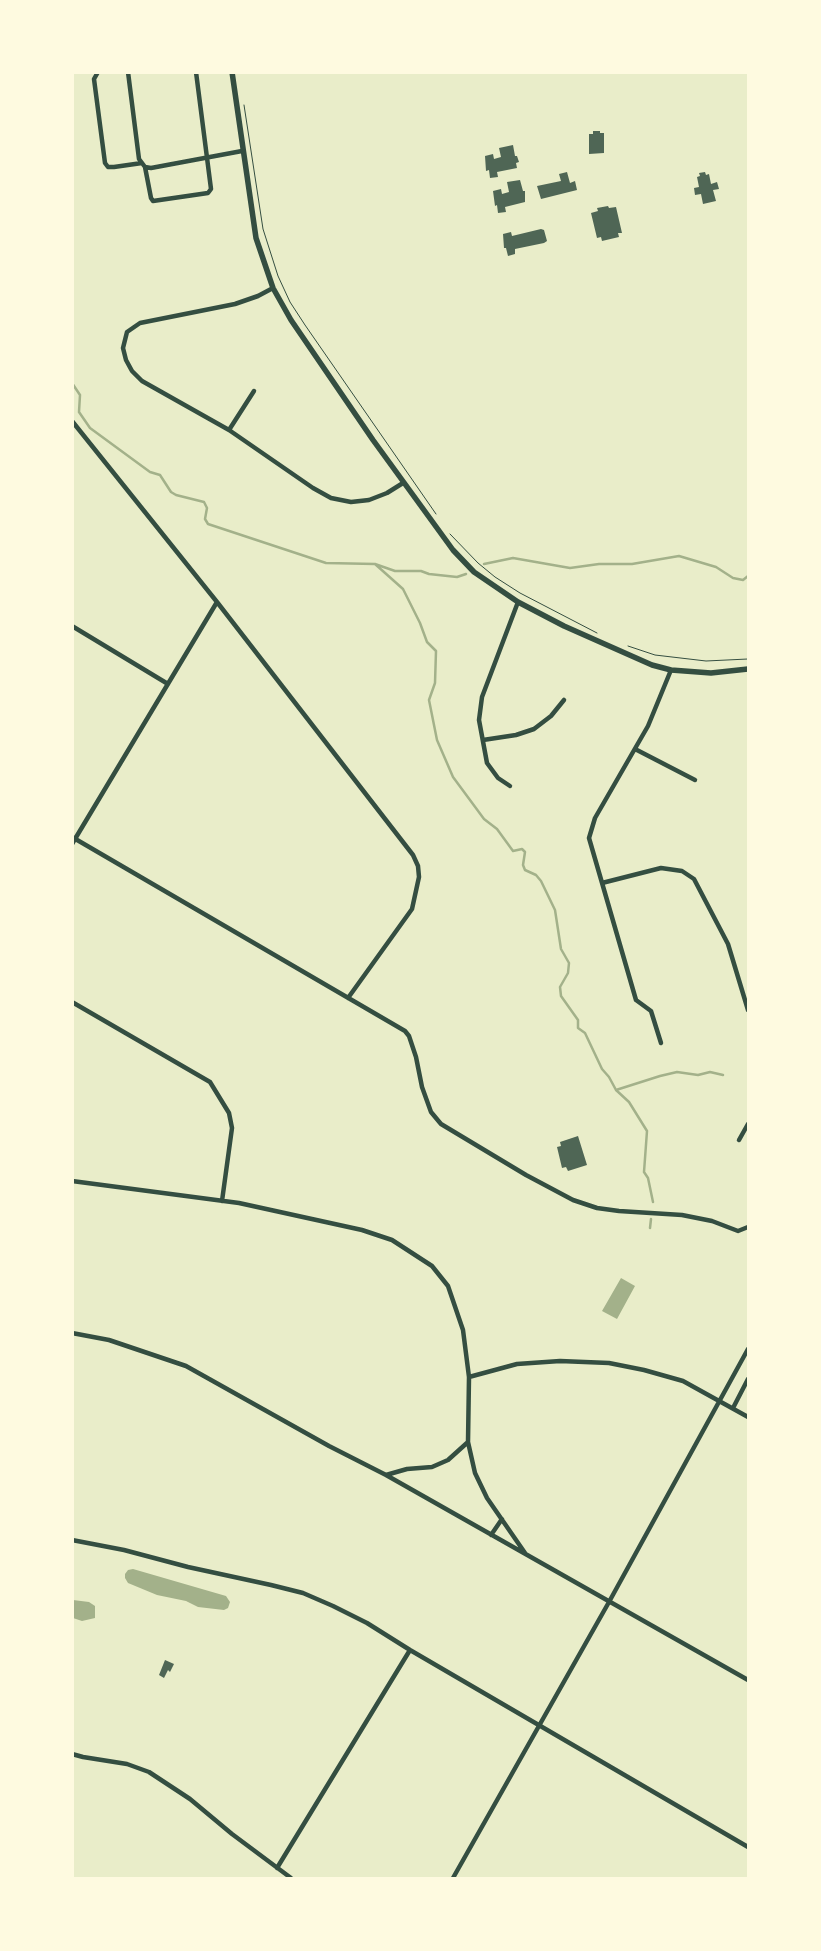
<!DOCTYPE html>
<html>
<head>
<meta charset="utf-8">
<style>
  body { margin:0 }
  #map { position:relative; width:821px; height:1951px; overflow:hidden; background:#e9edc9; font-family:"Open Sans",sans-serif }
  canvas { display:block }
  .frame { position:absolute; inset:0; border:74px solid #fefae0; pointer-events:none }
</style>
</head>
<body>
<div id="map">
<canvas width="821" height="1951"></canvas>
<div class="frame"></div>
</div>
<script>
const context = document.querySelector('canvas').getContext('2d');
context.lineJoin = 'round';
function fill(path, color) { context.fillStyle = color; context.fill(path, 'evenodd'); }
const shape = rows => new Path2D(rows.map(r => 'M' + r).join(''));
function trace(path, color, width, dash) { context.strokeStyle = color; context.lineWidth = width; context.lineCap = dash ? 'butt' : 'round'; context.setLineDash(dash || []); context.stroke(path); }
fill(shape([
  [621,1278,635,1286,617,1319,602,1311],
  [133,1569,226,1596,230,1602,228,1608,224,1610,198,1607,186,1601,157,1595,128,1583,125,1578,125,1574,128,1570],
  [73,1600,89,1602,95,1606,95,1618,82,1621,73,1618]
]), '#a3b18a');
trace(shape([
  [72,383,80,395,79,412,90,428,150,472,160,475,171,492,176,495,204,502,207,508,205,519,208,524,326,563,375,564,395,571,421,571,429,574,457,577,466,574],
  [375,564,403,589,420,623,427,642,436,651,435,683,429,700,437,740,453,777,484,819,497,829,513,851,522,849,525,852,523,865,525,870,536,875,541,881,555,910,561,949,569,963,568,973,560,987,561,996,578,1020,578,1028,585,1033,602,1069,609,1077,616,1090,629,1102,647,1131,644,1172,648,1178,653,1202],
  [484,564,513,558,570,568,599,564,632,564,679,556,716,567,733,578,743,580,748,576],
  [616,1090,660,1076,677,1072,698,1075,710,1072,723,1075],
  [650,1228,651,1219]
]), '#a3b18a', 2.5);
fill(shape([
  [593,131,600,131,600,133,604,133,604,153,589,154,589,134,593,134],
  [513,145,515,156,517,156,519,162,516,163,517,168,497,172,498,177,490,178,489,170,486,171,485,156,493,154,494,159,501,157,499,148],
  [567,172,570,183,575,181,577,190,541,199,537,186,561,181,559,174],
  [705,172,706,175,709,174,711,184,717,182,719,189,713,190,716,201,703,204,701,194,695,195,694,188,699,187,697,177,700,176,699,173],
  [520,180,523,191,525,191,525,202,505,207,506,212,498,213,497,205,495,206,493,191,501,189,502,194,509,192,507,182],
  [608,206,609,208,616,207,622,233,618,233,619,237,602,241,601,237,597,238,591,213,598,211,597,208],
  [541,229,544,230,547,241,544,243,515,249,515,254,508,256,506,248,504,248,503,234,511,232,512,236],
  [578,1136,587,1165,568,1171,566,1167,562,1168,557,1147,561,1146,560,1142],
  [165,1660,174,1664,170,1672,168,1670,164,1678,159,1675]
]), '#4f6655');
trace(shape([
  [244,105,263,229,278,276,290,302,305,325,436,514],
  [450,534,478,563,495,577,520,593,597,633],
  [628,646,655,655,706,661,748,659]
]), '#344e41', 1);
trace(shape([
  [98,72,94,79,105,163,108,167,114,167,142,163],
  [128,72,139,159,145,167,151,168,242,151],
  [145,167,151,198,153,201,208,193,211,189,196,72],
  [273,288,258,296,235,304,140,323,127,332,123,348,126,360,132,371,142,381,229,430,313,488,331,498,351,502,369,500,387,493,403,483],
  [72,421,217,602,413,855,418,866,419,877,412,909,348,998],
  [229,430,254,391],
  [72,626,168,684],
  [483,740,516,735,534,729,551,716,564,700],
  [635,749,695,780],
  [510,786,498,778,487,763,479,720,482,697,518,602],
  [72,837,405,1031,409,1036,416,1057,422,1087,431,1112,441,1124,526,1175,573,1200,597,1208,619,1211,682,1215,712,1221,738,1231,748,1227],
  [72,844,217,602],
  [602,883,661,868,682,871,694,879,728,944,748,1010],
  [72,1002,210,1082,229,1113,232,1128,222,1201],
  [661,1043,651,1011,636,1000,589,838,595,818,648,726,671,670],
  [739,1140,748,1124],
  [72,1181,239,1203,362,1230,392,1240,432,1266,448,1286,463,1330,469,1377,468,1442,448,1460,432,1467,407,1469,386,1475],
  [72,1333,109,1340,186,1366,329,1446,386,1475,748,1680],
  [469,1377,517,1364,560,1361,609,1363,644,1370,683,1381,748,1417],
  [733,1408,748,1379],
  [468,1442,475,1473,487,1498,525,1553],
  [491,1535,502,1519],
  [72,1540,124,1550,188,1567,271,1585,303,1593,333,1606,367,1623,410,1650,748,1847],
  [72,1754,83,1757,127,1764,149,1772,190,1799,232,1834,291,1878],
  [277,1868,410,1650],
  [453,1878,609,1602,748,1349]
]), '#344e41', 4.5);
trace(shape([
  [232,72,256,238,273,288,291,320,373,440,453,550,474,572,518,602,564,626,652,665,671,670,711,673,748,669]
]), '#344e41', 5.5);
</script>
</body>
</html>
